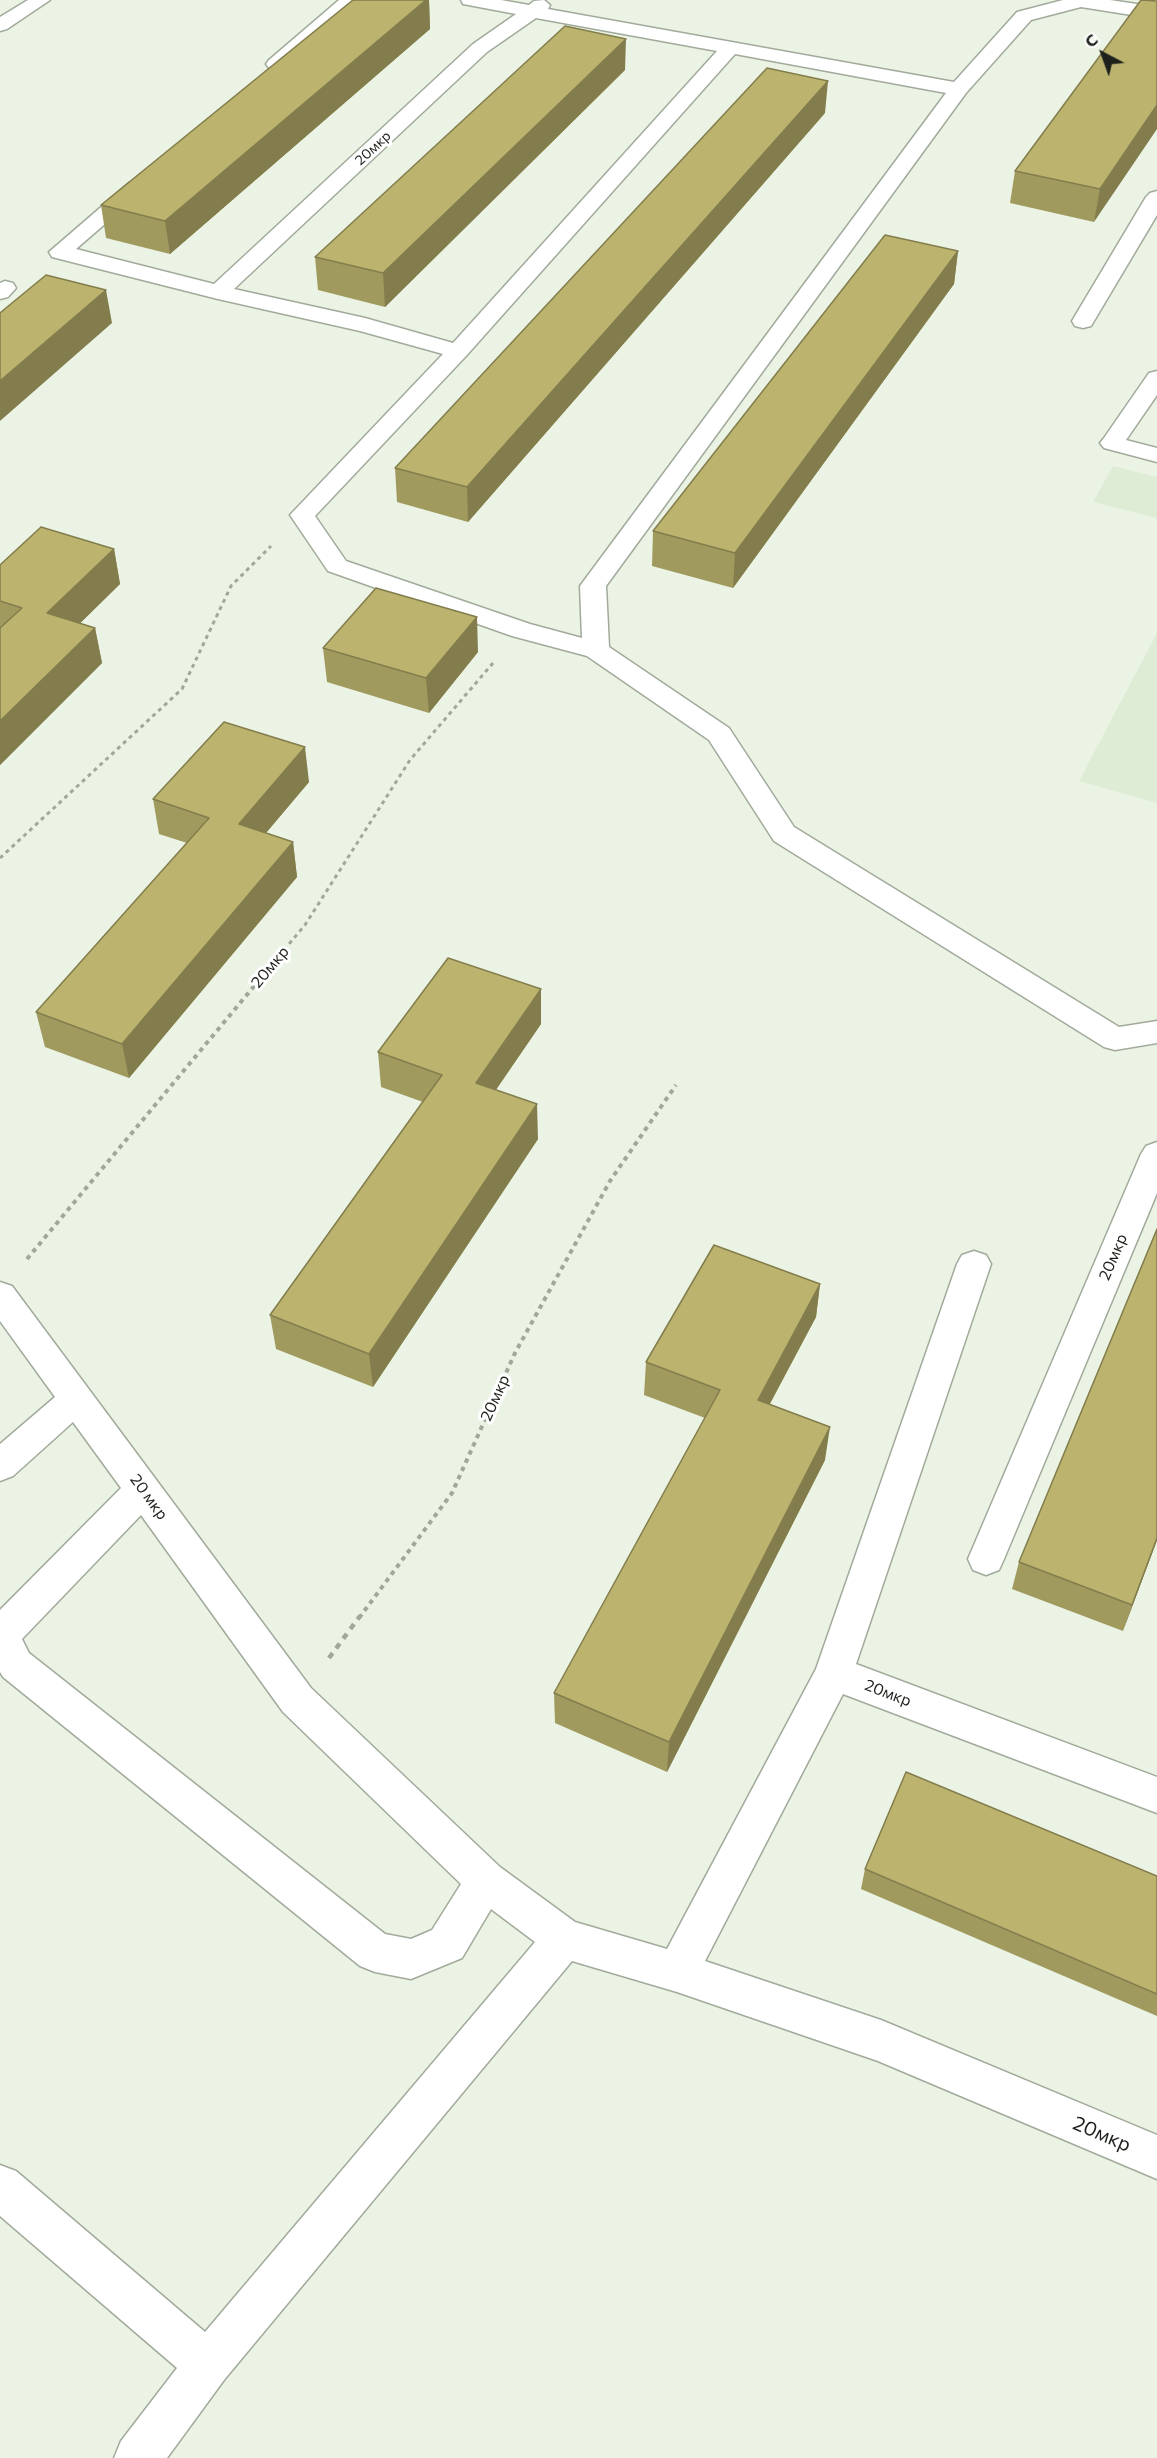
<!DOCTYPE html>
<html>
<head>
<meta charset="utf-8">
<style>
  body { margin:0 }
  #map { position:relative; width:1157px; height:2458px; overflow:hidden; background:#ebf4e4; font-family:Commissioner,sans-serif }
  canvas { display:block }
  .north { position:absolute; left:1073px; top:24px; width:60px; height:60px; -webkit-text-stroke:4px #fff; paint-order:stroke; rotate:319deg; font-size:16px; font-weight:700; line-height:24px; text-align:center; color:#1d211b }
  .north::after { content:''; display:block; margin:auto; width:21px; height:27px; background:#1d211b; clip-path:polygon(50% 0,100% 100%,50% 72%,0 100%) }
</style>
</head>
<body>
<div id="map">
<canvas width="1157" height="2458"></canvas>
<div class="north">С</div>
</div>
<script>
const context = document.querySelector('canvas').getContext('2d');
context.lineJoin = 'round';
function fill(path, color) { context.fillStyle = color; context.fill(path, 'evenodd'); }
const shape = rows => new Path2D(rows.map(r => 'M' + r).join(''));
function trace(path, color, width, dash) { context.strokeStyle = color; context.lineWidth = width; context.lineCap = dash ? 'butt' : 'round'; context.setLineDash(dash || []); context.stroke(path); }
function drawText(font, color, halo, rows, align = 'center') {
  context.font = font + ' Commissioner,sans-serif'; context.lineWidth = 6; context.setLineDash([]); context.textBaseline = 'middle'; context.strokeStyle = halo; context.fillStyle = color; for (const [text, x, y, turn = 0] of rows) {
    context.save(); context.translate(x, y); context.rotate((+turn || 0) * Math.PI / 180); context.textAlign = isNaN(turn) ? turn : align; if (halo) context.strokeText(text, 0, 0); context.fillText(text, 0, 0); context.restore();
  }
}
fill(shape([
  [1113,466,1157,477,1157,518,1093,502],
  [1157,633,1157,803,1079,781]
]), '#deecd5');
const minor = shape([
  [28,0,50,0,7,29,0,31,0,17,28,0],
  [339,0,359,0,283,68,269,68,266,64,269,60,339,0],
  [461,0,501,0,529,5,534,1,544,0,550,5,548,9,954,82,1017,12,1063,0,1110,0,1157,7,1157,19,1081,7,1031,20,966,93,606,586,609,647,729,728,794,827,1119,1027,1157,1021,1157,1043,1115,1050,1104,1047,774,841,709,740,587,656,512,636,328,571,290,515,443,354,360,331,218,299,52,257,49,252,129,183,136,181,143,183,146,187,143,191,76,249,214,284,473,44,516,14,463,4,461,0],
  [536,18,717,51,453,343,365,318,234,289,487,52,536,18],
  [735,54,946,93,580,586,582,638,530,624,346,561,315,516,466,356,735,54],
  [1157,191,1157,215,1094,321,1091,326,1083,328,1075,326,1072,321,1146,197,1150,193,1157,191],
  [5,281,13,283,16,288,8,297,0,299,0,283,5,281],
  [1157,371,1157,395,1126,440,1157,448,1157,462,1104,448,1100,443,1104,438,1149,373,1157,371],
  [1157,1142,1157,1193,1004,1559,999,1570,986,1575,973,1570,968,1559,1141,1154,1146,1146,1157,1142],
  [974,1251,986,1255,991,1264,856,1664,1157,1777,1157,1813,843,1694,705,1961,881,2020,1157,2135,1157,2179,878,2061,677,1992,572,1961,224,2380,167,2458,114,2458,121,2441,177,2368,0,2216,0,2165,16,2171,205,2332,535,1942,491,1909,462,1958,411,1979,375,1972,360,1966,3,1677,0,1672,0,1610,121,1488,73,1422,13,1476,0,1481,0,1444,55,1397,0,1321,0,1282,12,1286,311,1688,500,1867,575,1922,667,1949,816,1669,957,1264,962,1255,974,1251],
  [141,1515,283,1712,461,1884,432,1930,411,1939,385,1934,29,1653,22,1639,141,1515]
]);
trace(minor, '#a1aa9b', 3);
trace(shape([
  [0,858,182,689,231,586,271,546],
  [284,950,305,925,410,760,493,663]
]), '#a0a79b', 3, [4, 4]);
trace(shape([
  [27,1259,285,949],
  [359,1618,452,1493,515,1353,610,1181,676,1085]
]), '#a0a79b', 4, [4.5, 4.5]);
trace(shape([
  [329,1658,360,1616]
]), '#a0a79b', 4.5, [6, 6]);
fill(minor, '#fff');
fill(shape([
  [353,0,429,0,430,29,170,254,106,238,101,205],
  [1157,1,1094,222,1010,203,1015,171],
  [625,70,385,307,318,290,315,257],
  [825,113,468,522,397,502,395,468],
  [958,251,954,284,733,588,652,566,653,531],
  [114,549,120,584,80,623,95,628,102,663,0,765,0,565],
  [323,648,478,652,429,713,327,682],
  [309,782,266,833,293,842,297,877,129,1078,45,1047,36,1012,187,843,159,834,153,799],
  [541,989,541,1024,496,1090,538,1139,373,1387,276,1349,270,1315,423,1102,381,1087,378,1052],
  [820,1284,816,1317,770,1404,825,1460,667,1772,555,1723,554,1693,705,1418,644,1395,646,1362],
  [1157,1540,1123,1631,1012,1589,1019,1562],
  [865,1869,1157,1876,1157,2016,861,1889]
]), '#a19a5f');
fill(shape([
  [426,0,429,0,430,29,170,254,165,221],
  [626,39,625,70,385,307,383,273],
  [828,81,825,113,468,522,467,487],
  [1157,105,1157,129,1094,222,1100,189],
  [958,251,954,284,733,588,735,553],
  [106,290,112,323,0,421,0,381],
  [114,549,120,584,55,648,47,613],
  [477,617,478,652,429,713,426,678],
  [95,628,102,663,0,765,0,721],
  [305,747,309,782,244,859,239,824],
  [293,842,297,877,129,1078,122,1044],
  [541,989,541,1024,477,1117,476,1083],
  [537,1104,538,1139,373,1387,369,1354],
  [820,1284,816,1317,754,1433,758,1400],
  [830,1427,825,1460,667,1772,669,1742],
  [1157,1538,1157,1540,1123,1631,1132,1605]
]), '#837d4d');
const building = shape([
  [353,0,426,0,165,221,101,205,353,0],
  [1141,0,1157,1,1157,105,1100,189,1015,171,1141,0],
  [565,26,626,39,383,273,315,257,565,26],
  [767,68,828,81,467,487,395,468,767,68],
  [885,235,958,251,735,553,653,531,885,235],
  [46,275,106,290,0,381,0,313,46,275],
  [41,527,114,549,47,613,95,628,0,721,0,628,22,608,0,601,0,565,41,527],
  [376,588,477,617,426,678,323,648,376,588],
  [224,722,305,747,239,824,293,842,122,1044,36,1012,209,818,153,799,224,722],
  [448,958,541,989,476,1083,537,1104,369,1354,270,1315,442,1075,378,1052,448,958],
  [1157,1229,1157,1538,1132,1605,1019,1562,1157,1229],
  [714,1245,820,1284,758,1400,830,1427,669,1742,554,1693,720,1390,646,1362,714,1245],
  [906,1772,1157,1876,1157,1994,865,1869,906,1772]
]);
fill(building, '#bbb36e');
trace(building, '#837d4d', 1.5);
drawText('14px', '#1d211b', '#fff', [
  ["20мкр",373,148,-43]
]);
drawText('16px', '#1d211b', '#fff', [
  ["20мкр",270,967,-50],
  ["20мкр",1113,1257,-67],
  ["20мкр",495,1398,-66],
  ["20 мкр",149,1497,54],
  ["20мкр",888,1693,21]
]);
drawText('20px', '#1d211b', '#fff', [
  ["20мкр",1102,2134,23]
]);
</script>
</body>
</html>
